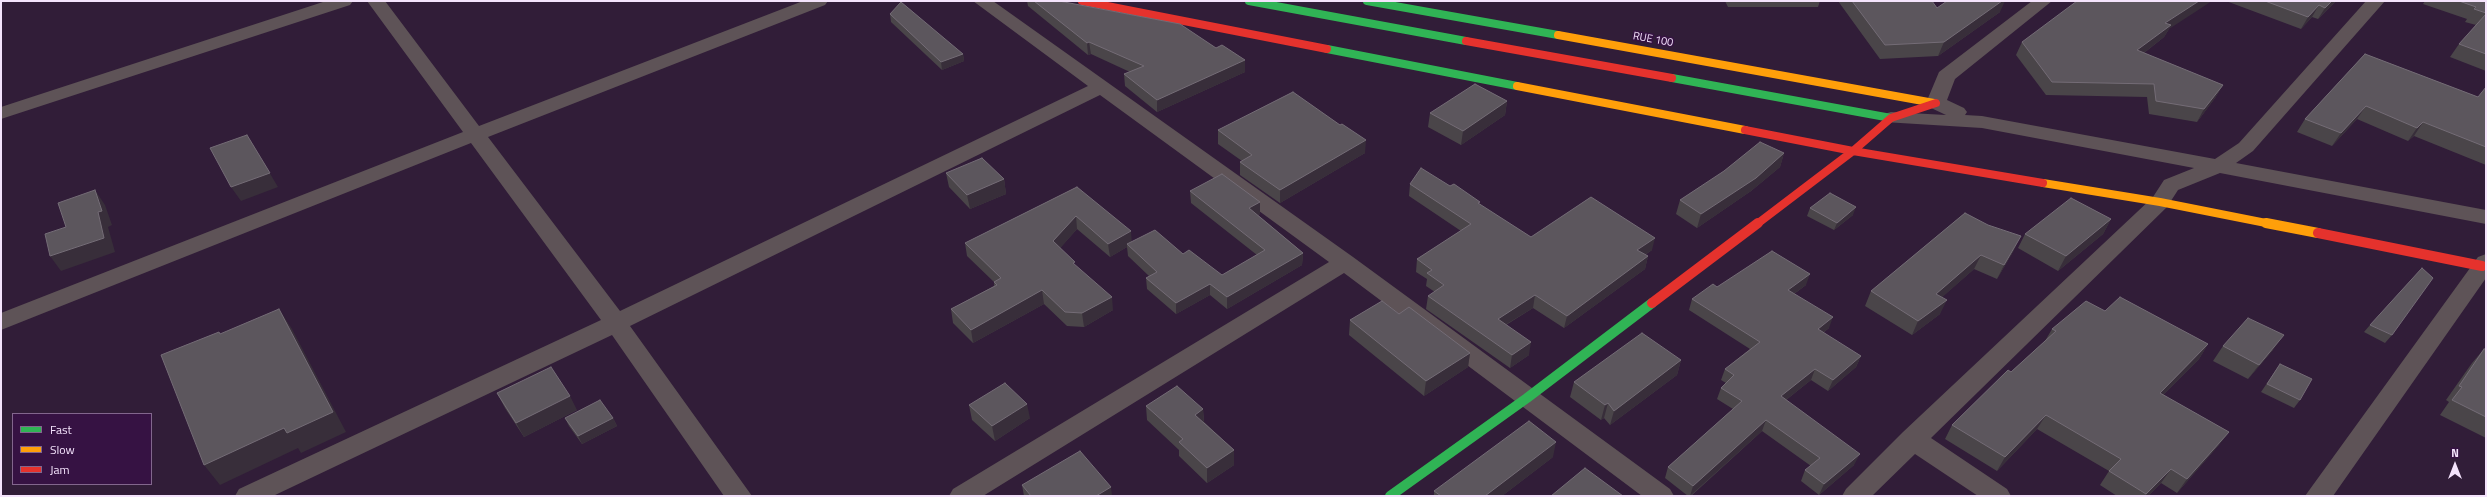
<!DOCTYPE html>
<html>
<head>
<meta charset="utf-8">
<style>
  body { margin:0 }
  #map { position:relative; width:2487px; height:497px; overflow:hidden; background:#311d38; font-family:"Titillium Web",sans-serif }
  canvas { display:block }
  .frame { position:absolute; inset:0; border:2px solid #f4e3fc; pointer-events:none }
  .legend { position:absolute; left:12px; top:413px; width:140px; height:72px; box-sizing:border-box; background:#361243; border:1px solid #82668d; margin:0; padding:5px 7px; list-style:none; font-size:12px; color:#f4e3fc }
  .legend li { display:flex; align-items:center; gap:8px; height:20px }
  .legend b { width:20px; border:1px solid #82668d }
  .north { position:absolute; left:2435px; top:445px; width:40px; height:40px; -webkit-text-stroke:3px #361243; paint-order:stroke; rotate:0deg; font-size:11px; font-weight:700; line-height:16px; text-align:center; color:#f4e3fc }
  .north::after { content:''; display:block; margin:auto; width:14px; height:18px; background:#f4e3fc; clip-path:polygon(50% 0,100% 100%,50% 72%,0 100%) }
</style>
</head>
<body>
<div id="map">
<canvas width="2487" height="497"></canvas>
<div class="frame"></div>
<ul class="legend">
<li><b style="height:5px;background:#30b455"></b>Fast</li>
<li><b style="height:5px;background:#ff9f0a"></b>Slow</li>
<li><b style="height:5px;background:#e5322d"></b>Jam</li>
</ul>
<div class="north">N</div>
</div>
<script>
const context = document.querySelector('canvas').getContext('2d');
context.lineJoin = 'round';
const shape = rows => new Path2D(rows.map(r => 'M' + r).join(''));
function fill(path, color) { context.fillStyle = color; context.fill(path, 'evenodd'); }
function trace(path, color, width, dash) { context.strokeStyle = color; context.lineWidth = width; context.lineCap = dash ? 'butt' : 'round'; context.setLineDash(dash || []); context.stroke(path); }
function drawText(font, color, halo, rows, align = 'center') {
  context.font = font + ' "Titillium Web",sans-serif'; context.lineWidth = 3; context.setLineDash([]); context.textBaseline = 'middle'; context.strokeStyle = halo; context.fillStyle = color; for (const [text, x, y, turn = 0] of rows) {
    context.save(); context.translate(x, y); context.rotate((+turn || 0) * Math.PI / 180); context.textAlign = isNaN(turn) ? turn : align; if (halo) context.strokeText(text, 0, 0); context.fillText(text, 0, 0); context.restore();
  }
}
fill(shape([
  [326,1,353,1,350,5,1,119,1,107,326,1],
  [367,1,385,1,479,126,803,1,828,1,825,5,488,137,620,311,1088,86,973,1,993,1,1353,257,1670,489,1674,496,1642,496,1344,273,983,496,949,496,953,489,1329,262,1100,95,630,326,752,496,724,496,612,335,273,496,235,496,239,489,601,320,471,143,1,330,1,313,463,132,367,1],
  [2032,1,2052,1,1955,79,1947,100,1964,108,1967,112,1965,115,1982,116,2215,159,2239,143,2366,1,2385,1,2253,151,2236,163,2486,210,2486,224,2220,173,2178,190,2167,207,1931,438,2007,489,2011,496,1978,496,1915,454,1872,496,1842,496,1846,489,1903,432,2153,197,2164,180,2194,168,1982,128,1884,122,1881,118,1884,114,1891,112,1946,115,1929,107,1926,103,1939,72,2032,1],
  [2486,254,2486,278,2333,496,2305,496,2478,257,2486,254]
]), '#5e5357');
trace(shape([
  [1249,1,1466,41],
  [1367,1,1558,35],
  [1327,49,1517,86],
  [1672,78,1891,118]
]), '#30b455', 8);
trace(shape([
  [1390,496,1527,398,1652,303]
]), '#30b455', 10);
trace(shape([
  [1558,35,1934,103],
  [1517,86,1745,130],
  [2043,183,2160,202,2271,224]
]), '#ff9f0a', 8);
trace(shape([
  [2266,223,2318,233]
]), '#ff9f0a', 10);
trace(shape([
  [1082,1,1327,49],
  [1466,41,1672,78],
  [1745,130,1853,151,2043,183],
  [1757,224,1853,151,1891,118,1936,103]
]), '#e5322d', 8);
trace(shape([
  [2318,233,2482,266],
  [1652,303,1758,223]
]), '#e5322d', 10);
fill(shape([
  [1027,1,1059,1,1245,72,1157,112,1125,86,1124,74,1130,72,1091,54,1088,55,1028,6],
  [1725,1,1820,1,1818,7,1728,7],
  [1838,1,1932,1,1937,8,2000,12,1938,56,1880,59],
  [2226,1,2336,1,2318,19,2312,17,2301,29],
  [2425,1,2486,1,2486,71,2450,57,2459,44,2476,25,2465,22,2467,19,2423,4],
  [890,14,963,54,964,61,942,70,891,22],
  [2169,29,2164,37,2144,53,2223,85,2215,98,2197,122,2149,114,2147,97,2046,95,2016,55,2022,42],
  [2365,54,2478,97,2486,87,2486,165,2414,136,2408,141,2357,119,2332,146,2297,132,2305,119],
  [1507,101,1505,115,1461,145,1428,127,1430,113],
  [1218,130,1365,153,1280,203,1240,175,1240,162,1242,161,1218,144],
  [1784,153,1780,167,1751,191,1697,228,1676,214,1680,200],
  [946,173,1004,179,1006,194,970,209,949,187],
  [1410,184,1480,205,1531,237,1652,250,1645,255,1648,256,1645,269,1564,328,1533,308,1506,325,1529,355,1510,368,1426,309,1428,296,1435,292,1426,286,1427,279,1416,272,1417,259,1461,231,1409,196],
  [1077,187,1132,242,1183,254,1222,275,1257,255,1191,203,1190,191,1260,214,1258,215,1303,253,1302,265,1227,309,1210,295,1176,314,1147,289,1146,278,1149,276,1128,256,1127,247,1110,257,1077,229,1060,248,1113,310,1084,327,1067,326,1044,304,973,343,953,323,951,309,994,286,994,282,967,256,965,243],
  [1810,208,1853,215,1834,230,1807,216],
  [1965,213,2014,250,1997,279,1974,269,1942,297,1940,314,1912,335,1865,306,1871,291],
  [2111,219,2103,234,2058,271,2018,248,2025,234],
  [1806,285,1794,294,1829,328,1823,333,1861,356,1856,367,1828,391,1811,380,1786,400,1854,465,1819,495,1801,481,1805,470,1811,466,1762,431,1691,496,1688,496,1665,478,1668,467,1733,409,1717,399,1721,388,1726,383,1721,380,1725,369,1750,349,1689,310,1692,299,1717,287],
  [2105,311,2208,344,2199,359,2163,395,2229,432,2218,446,2177,493,2161,483,2148,496,2117,496,2100,485,2109,471,2037,429,1997,471,1945,439,1952,425,2045,341,2052,329],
  [1399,314,1470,353,1468,367,1424,396,1349,335,1350,320],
  [2370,325,2392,335,2385,343,2364,332],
  [2223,346,2273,350,2248,379,2213,361],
  [2484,349,2486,349,2486,438,2440,415,2449,402,2446,400,2472,363],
  [1681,360,1677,375,1610,425,1604,418,1601,420,1570,397,1574,382],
  [2280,364,2300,400,2294,408,2261,392],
  [497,393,577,410,524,437,505,408],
  [969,405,1030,418,995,441,972,420],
  [1146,406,1203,409,1204,422,1234,450,1234,465,1207,483,1179,456,1179,450,1147,420],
  [565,418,613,418,617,426,582,444,569,426],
  [1553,457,1502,496,1434,496,1434,491],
  [1022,485,1112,496,1024,496]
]), '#4a4549');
fill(shape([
  [2002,1,2005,1,2000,12,1938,56,1944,42],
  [2199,1,2212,1,2169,29,2164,37,2131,63,2137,50,2165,23],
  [2332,1,2336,1,2318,19,2325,8],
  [2319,5,2312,17,2301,29,2308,17],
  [1089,42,1091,54,1088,55,1087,43],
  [963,54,964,61,942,70,941,62],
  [1245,60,1245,72,1157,112,1157,100],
  [2223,85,2215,98,2197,122,2204,109],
  [1507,101,1505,115,1461,145,1463,131],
  [2366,106,2357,119,2332,146,2341,133],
  [2423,122,2414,136,2408,141,2417,128],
  [247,135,278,187,241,201,231,187],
  [1366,140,1365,153,1280,203,1280,190],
  [1784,153,1780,167,1751,191,1697,228,1701,214],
  [1004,179,1006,194,970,209,967,195],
  [95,190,105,205,112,225,108,227,115,252,61,271,50,256,98,212],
  [1260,202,1260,214,1249,220,1249,208],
  [1856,207,1853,215,1834,230,1837,223],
  [1076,216,1077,229,1055,254,1053,241],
  [2111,219,2103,234,2058,271,2066,256],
  [1131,231,1132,245,1127,244,1127,247,1110,257,1108,244],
  [2021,236,2014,250,1997,279,2004,265],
  [1655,238,1652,250,1634,262,1637,250],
  [1303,253,1302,265,1227,309,1227,297],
  [1981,255,1974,269,1930,308,1936,294],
  [1648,256,1645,269,1564,328,1567,316],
  [1810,274,1806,285,1784,301,1788,290],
  [1210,284,1210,295,1176,314,1176,303],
  [1042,290,1044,304,973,343,971,330],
  [1535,295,1533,308,1495,331,1498,319],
  [1112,297,1113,310,1084,327,1082,313],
  [1947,300,1940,314,1912,335,1918,321],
  [279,309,292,329,346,432,301,453,298,448,220,485,204,465],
  [1833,317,1829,328,1813,340,1818,329],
  [2284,335,2273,350,2248,379,2259,365],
  [1531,342,1529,355,1510,368,1512,355],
  [2208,344,2199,359,2151,407,2160,393],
  [1470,353,1468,367,1424,396,1426,381],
  [1861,356,1856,367,1828,391,1833,380],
  [1681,360,1677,375,1610,425,1614,411],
  [1815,369,1811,380,1777,407,1781,396],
  [570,396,577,410,524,437,516,423],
  [1608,403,1604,418,1601,420,1605,405],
  [1027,404,1030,418,995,441,992,426],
  [1203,409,1204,424,1195,415],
  [2046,415,2037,429,1997,471,2005,457],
  [613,418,617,426,582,444,578,436],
  [1766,420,1762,431,1690,496,1693,486],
  [2229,432,2218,446,2177,493,2187,479],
  [1556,442,1553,457,1502,496,1485,496],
  [1234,450,1234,465,1207,483,1207,468],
  [1860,454,1854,465,1819,495,1824,484],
  [2171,469,2161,483,2148,496,2145,496],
  [1111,487,1112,496,1096,496]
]), '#382e3a');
const building = shape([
  [1034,1,1059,1,1180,24,1216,48,1222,45,1245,60,1157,100,1124,74,1144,66,1089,42,1087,43,1034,1],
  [1852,1,1932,1,1937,8,1947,1,2002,1,1944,42,1885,45,1852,1],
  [2077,1,2199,1,2165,23,2171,25,2137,50,2223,85,2204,109,2156,101,2154,84,2052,82,2022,42,2077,1],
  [2265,1,2332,1,2325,8,2319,5,2308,17,2265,1],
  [2459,1,2486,1,2486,13,2474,9,2476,7,2459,1],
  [901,2,963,54,941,62,890,14,901,2],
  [2486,14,2486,54,2459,44,2486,14],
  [2365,54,2478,97,2486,87,2486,147,2423,122,2417,128,2366,106,2341,133,2305,119,2365,54],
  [1475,84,1507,101,1463,131,1430,113,1475,84],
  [1293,92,1340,125,1342,124,1366,140,1280,190,1240,162,1252,155,1218,130,1293,92],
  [247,135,270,173,231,187,210,148,247,135],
  [1760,142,1784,153,1756,178,1701,214,1680,200,1724,171,1760,142],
  [982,158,1004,179,967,195,946,173,982,158],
  [1421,168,1450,186,1454,184,1480,202,1478,203,1531,237,1591,197,1655,238,1637,250,1648,256,1567,316,1535,295,1498,319,1531,342,1512,355,1428,296,1444,285,1427,273,1432,270,1417,259,1471,224,1410,184,1421,168],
  [1222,174,1260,202,1249,208,1303,253,1227,297,1210,284,1176,303,1146,278,1157,272,1127,244,1155,230,1183,254,1189,250,1222,275,1265,250,1190,191,1222,174],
  [1077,187,1131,231,1108,244,1076,216,1053,241,1075,262,1073,263,1112,297,1082,313,1065,312,1042,290,971,330,951,309,997,285,994,282,1001,278,965,243,1077,187],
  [95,190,102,211,98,212,104,238,50,256,45,234,66,227,58,203,95,190],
  [1830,193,1856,207,1837,223,1810,208,1830,193],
  [2071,198,2111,219,2066,256,2025,234,2071,198],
  [1965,213,1988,225,2021,236,2004,265,1981,255,1936,294,1947,300,1918,321,1871,291,1965,213],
  [1772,251,1810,274,1788,290,1833,317,1818,329,1861,356,1833,380,1815,369,1781,396,1860,454,1824,484,1805,470,1820,458,1766,420,1693,486,1668,467,1742,401,1721,388,1734,375,1725,369,1760,342,1692,299,1713,284,1717,287,1772,251],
  [2422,268,2433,278,2392,335,2370,325,2422,268],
  [2120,297,2208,344,2160,393,2229,432,2187,479,2171,469,2146,494,2109,471,2121,459,2046,415,2005,457,1952,425,2008,370,2011,372,2056,331,2052,329,2086,301,2105,311,2120,297],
  [1382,301,1399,314,1409,307,1470,353,1426,381,1350,320,1382,301],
  [279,309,333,412,287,433,284,428,204,465,161,355,219,332,220,334,279,309],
  [2248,318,2284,335,2259,365,2223,346,2248,318],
  [1642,333,1681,360,1614,411,1608,403,1605,405,1574,382,1642,333],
  [2484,349,2486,349,2486,417,2452,400,2462,387,2459,386,2484,349],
  [2280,364,2312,379,2300,400,2267,384,2280,364],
  [551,367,570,396,516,423,497,393,551,367],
  [1005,383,1027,404,992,426,969,405,1005,383],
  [1177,386,1203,409,1195,415,1234,450,1207,468,1179,442,1183,439,1146,406,1177,386],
  [600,400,613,418,578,436,565,418,600,400],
  [1529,421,1556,442,1485,496,1441,496,1434,491,1529,421],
  [1080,451,1111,487,1096,496,1031,496,1022,485,1080,451],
  [1585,468,1623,496,1551,496,1585,468]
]);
fill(building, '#5c565d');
trace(building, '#746c76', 1);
drawText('11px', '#f4e3fc', '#361243', [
  ["RUE 100",1653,40,10]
]);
</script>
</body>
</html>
